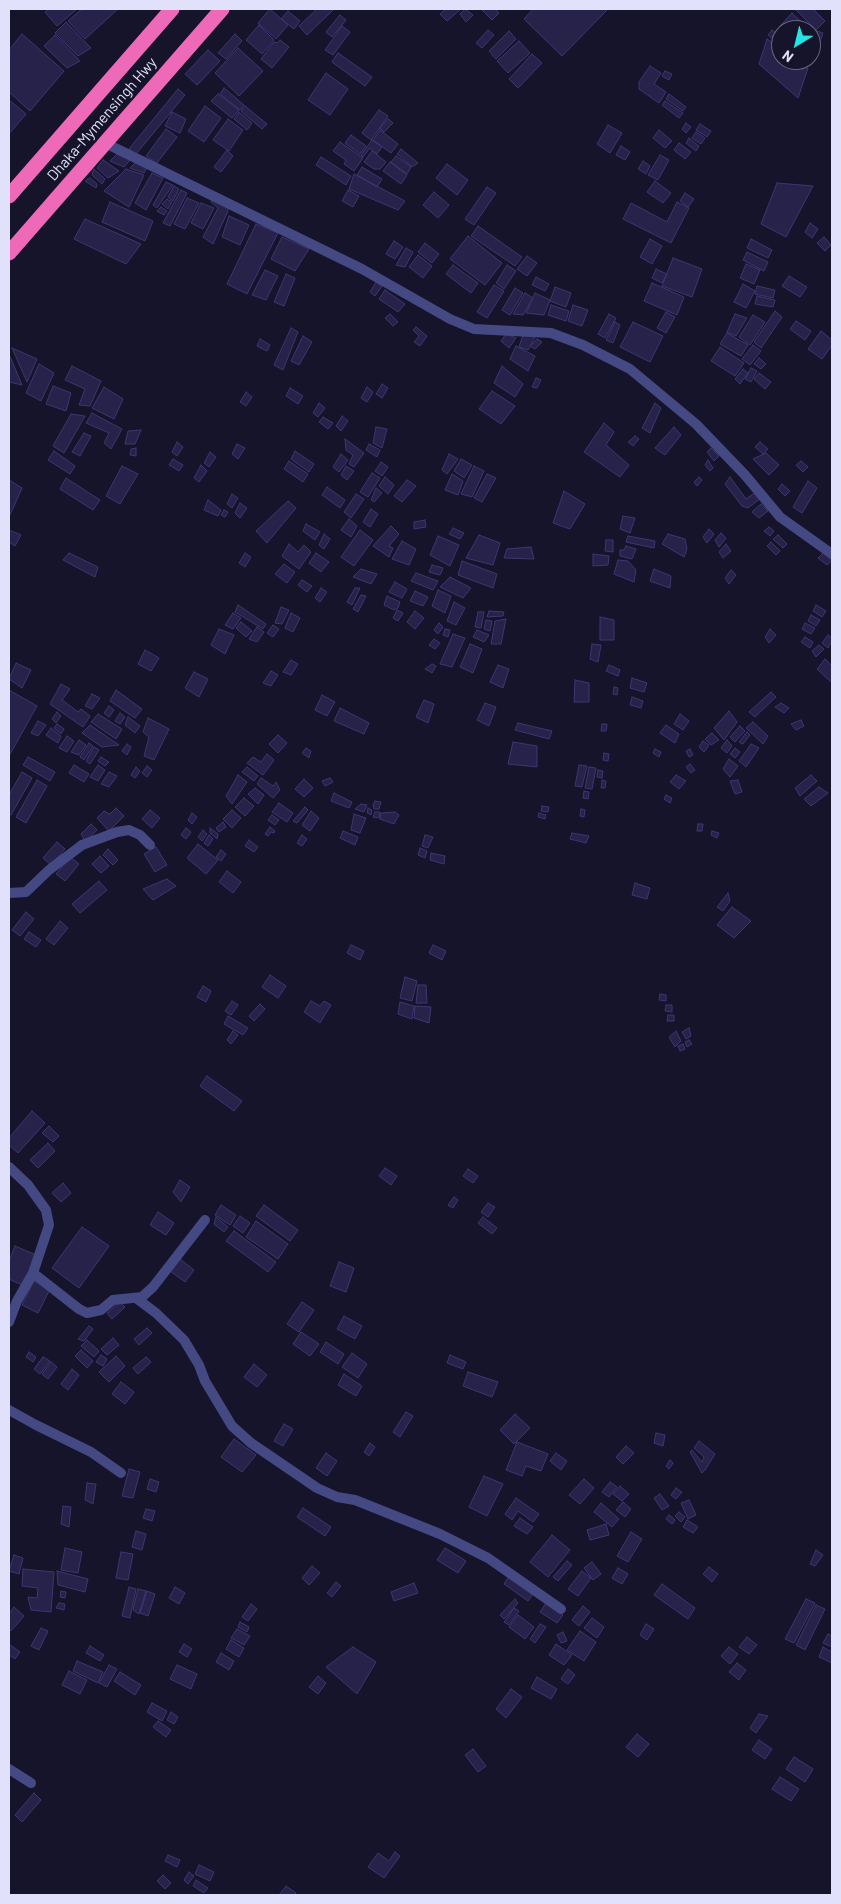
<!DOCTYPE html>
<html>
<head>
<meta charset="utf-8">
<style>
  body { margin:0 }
  #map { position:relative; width:841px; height:1904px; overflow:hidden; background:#16142a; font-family:Barlow,sans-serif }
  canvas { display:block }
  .frame { position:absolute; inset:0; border:10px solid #e1e1fc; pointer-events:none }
  .north { position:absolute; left:771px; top:20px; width:50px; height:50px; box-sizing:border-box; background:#16142a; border:1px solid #67667e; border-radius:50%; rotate:216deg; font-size:14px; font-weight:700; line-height:20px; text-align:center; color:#e1e1fc }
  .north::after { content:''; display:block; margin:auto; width:18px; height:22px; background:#22e6e3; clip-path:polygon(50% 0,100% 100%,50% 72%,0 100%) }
</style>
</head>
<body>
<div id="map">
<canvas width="841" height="1904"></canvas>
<div class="frame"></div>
<div class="north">N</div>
</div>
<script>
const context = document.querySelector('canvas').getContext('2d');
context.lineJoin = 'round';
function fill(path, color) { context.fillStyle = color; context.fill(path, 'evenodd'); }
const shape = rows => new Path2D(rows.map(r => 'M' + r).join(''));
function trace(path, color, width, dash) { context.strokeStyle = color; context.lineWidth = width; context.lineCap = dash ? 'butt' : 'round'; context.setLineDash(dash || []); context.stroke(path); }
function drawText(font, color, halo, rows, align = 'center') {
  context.font = font + ' Barlow,sans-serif'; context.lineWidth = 5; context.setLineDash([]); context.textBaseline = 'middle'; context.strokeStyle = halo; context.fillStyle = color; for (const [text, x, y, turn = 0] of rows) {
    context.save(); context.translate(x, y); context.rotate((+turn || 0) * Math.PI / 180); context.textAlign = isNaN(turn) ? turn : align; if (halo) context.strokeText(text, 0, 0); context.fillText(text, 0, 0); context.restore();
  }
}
const building = shape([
  [49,9,77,9,57,26,45,12,49,9],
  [82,9,118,9,85,39,68,21,82,9],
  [270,9,288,25,276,39,258,23,270,9],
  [317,9,332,9,333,10,307,35,299,26,317,9],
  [446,9,461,9,447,21,440,14,446,9],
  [465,9,473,15,466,22,460,14,465,9],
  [481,9,495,9,499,13,492,20,481,9],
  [533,9,608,9,562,56,524,19,533,9],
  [795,9,813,9,825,21,816,30,795,9],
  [288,11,300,21,294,29,281,19,288,11],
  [792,13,808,28,806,30,784,30,780,26,792,13],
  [340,15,346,20,332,37,326,32,340,15],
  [66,22,91,48,78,56,55,33,66,22],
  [259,25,274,40,262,54,246,40,259,25],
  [342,26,350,32,333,55,325,50,342,26],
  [811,29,823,33,812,64,800,60,811,60,811,29],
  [488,30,494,35,482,48,476,43,488,30],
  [772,30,781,37,781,45,768,35,772,30],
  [509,31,516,39,496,59,489,51,509,31],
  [22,34,64,71,30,111,9,92,9,50,22,34],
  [235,34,242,41,226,59,218,53,235,34],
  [55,35,80,61,67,68,44,46,55,35],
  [767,39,781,49,781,60,796,60,808,68,798,98,759,64,767,39],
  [280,40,289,47,272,68,261,59,274,42,277,43,280,40],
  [519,41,530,53,508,73,497,61,519,41],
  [238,48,263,71,239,96,215,73,238,48],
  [208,50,220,61,197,85,185,74,208,50],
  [338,53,372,77,365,86,332,62,338,53],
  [532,54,542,63,518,88,509,79,532,54],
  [650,66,661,73,654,84,666,92,659,103,639,89,639,82,650,66],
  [665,71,672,74,669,80,662,76,665,71],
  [326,73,348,89,330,115,308,100,326,73],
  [224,88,244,105,240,110,220,94,224,88],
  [178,89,185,95,136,154,129,149,178,89],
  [218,94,239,110,232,118,211,101,218,94],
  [669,94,686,107,683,111,666,99,669,94],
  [9,100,26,114,9,134,9,100],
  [665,101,683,113,679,118,662,105,665,101],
  [205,106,221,118,204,142,188,131,205,106],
  [245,106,267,124,262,129,241,111,245,106],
  [379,110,388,116,371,140,362,133,379,110],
  [172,112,186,119,180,133,165,126,172,112],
  [239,112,252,123,247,130,234,119,239,112],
  [228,119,243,130,229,151,213,140,228,119],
  [388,119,393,123,384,132,380,128,388,119],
  [686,123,691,127,686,133,682,129,686,123],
  [700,124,711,131,707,137,696,130,700,124],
  [608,125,622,133,610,153,597,144,608,125],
  [166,129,177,137,157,163,146,156,166,129],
  [380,130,398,144,391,153,373,140,380,130],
  [659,130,672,141,665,148,653,138,659,130],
  [696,132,705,138,701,144,692,138,696,132],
  [351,135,366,146,360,154,345,143,351,135],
  [689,138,699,146,696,151,686,143,689,138],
  [372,140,382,147,377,154,370,148,363,157,361,155,372,140],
  [340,142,363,158,354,171,344,164,346,160,333,151,340,142],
  [679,143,691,152,685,159,674,150,679,143],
  [621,146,630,152,625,160,616,155,621,146],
  [401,149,418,163,412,167,397,154,401,149],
  [227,150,233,156,221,172,214,167,227,150],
  [372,151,386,162,380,169,374,169,364,162,372,151],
  [117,154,130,160,124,167,110,161,117,154],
  [660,155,669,160,658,180,648,175,660,155],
  [396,156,411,167,407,174,391,162,396,156],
  [321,157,351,176,346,185,316,165,321,157],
  [103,160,119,171,108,178,97,168,103,160],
  [643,161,650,166,646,174,638,169,643,161],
  [390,162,407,175,401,184,383,171,390,162],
  [135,163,147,168,144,173,130,168,135,163],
  [447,164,468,180,457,195,436,178,447,164],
  [362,167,382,179,377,187,357,175,362,167],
  [94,169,105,179,102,184,92,175,94,169],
  [126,169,144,175,129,207,104,191,126,169],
  [152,173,163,178,146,210,135,203,152,173],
  [354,174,405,201,398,210,349,189,354,174],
  [90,178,97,184,96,188,85,181,90,178],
  [655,181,671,193,663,203,647,192,655,181],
  [166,182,173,185,157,208,153,205,166,182],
  [777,183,813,186,786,237,761,224,777,183],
  [174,186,179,189,173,201,168,197,174,186],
  [487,187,496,193,474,225,465,219,487,187],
  [181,190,187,193,170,226,163,223,181,190],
  [348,190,359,196,353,207,342,201,348,190],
  [434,192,449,205,438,218,423,205,434,192],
  [685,193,694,199,688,207,680,201,685,193],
  [187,198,199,203,185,229,174,224,187,198],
  [214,198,227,205,228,211,213,244,203,237,218,208,211,202,214,198],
  [167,199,172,202,168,209,162,204,167,199],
  [110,202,153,221,145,241,102,222,110,202],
  [677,202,689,208,671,243,623,219,631,203,667,222,677,202],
  [201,203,214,208,203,229,191,223,201,203],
  [161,207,167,211,164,215,157,211,161,207],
  [229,216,249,225,240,245,222,237,229,216],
  [85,219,141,244,126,264,74,239,85,219],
  [810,223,818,229,812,238,805,232,810,223],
  [256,224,278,233,247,294,227,284,256,224],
  [478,226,522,257,515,266,471,236,478,226],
  [468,236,502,263,485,285,450,259,468,236],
  [282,237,309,249,295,271,271,259,282,237],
  [824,237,831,245,825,251,817,243,824,237],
  [650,239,662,246,652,264,640,257,650,239],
  [751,239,772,250,768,258,747,248,751,239],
  [394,241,403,247,395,259,386,254,394,241],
  [425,243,439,254,432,263,418,252,425,243],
  [406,248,413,252,405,267,396,265,406,248],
  [747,252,768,262,764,271,743,260,747,252],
  [418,255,432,266,423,278,409,267,418,255],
  [527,256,537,263,527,276,517,269,527,256],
  [673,258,702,269,692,297,662,286,673,258],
  [746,264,760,270,754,284,740,278,746,264],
  [453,265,478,283,471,293,446,274,453,265],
  [507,265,516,271,504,289,496,283,507,265],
  [656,269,667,274,662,283,652,278,656,269],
  [265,270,278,276,266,300,252,295,265,270],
  [286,274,295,278,284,306,274,302,286,274],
  [789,276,807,287,800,297,782,286,789,276],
  [536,277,549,284,545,291,532,285,536,277],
  [376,282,382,286,375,296,370,292,376,282],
  [652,283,684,297,677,315,644,301,652,283],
  [743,284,755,291,746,308,734,302,743,284],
  [494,285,504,291,487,318,477,312,494,285],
  [757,286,775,290,773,298,755,294,757,286],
  [555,287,571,293,566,307,550,301,555,287],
  [515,288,523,293,510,315,502,310,515,288],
  [385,290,405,304,398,312,379,299,385,290],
  [525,293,533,298,523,315,513,314,525,293],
  [535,293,550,300,544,315,526,313,535,293],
  [757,296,775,300,773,307,755,304,757,296],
  [551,305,569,311,566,321,548,315,551,305],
  [573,305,588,310,582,326,568,321,573,305],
  [775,311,782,317,761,348,754,342,775,311],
  [666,312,675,317,666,333,657,328,666,312],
  [390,314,398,322,393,326,385,318,390,314],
  [609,314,616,318,605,338,598,334,609,314],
  [735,314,747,318,736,336,727,332,735,314],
  [753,315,765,322,750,345,739,337,753,315],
  [796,321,811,331,805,340,790,329,796,321],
  [615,322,620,325,613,343,606,340,615,322],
  [633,322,663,336,650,362,620,347,633,322],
  [416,327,427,336,420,346,414,342,419,336,413,330,416,327],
  [291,328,298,332,283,370,274,365,291,328],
  [821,331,832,340,832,345,822,359,808,349,821,331],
  [524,332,537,334,528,350,519,347,524,332],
  [727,333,748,345,741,356,720,344,727,333],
  [506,334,516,338,509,348,501,341,506,334],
  [303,336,312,342,299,365,291,361,303,336],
  [260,339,270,345,267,351,257,346,260,339],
  [537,339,542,342,535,349,530,346,537,339],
  [753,345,761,351,750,365,742,359,753,345],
  [516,346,535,356,528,371,510,359,516,346],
  [720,347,744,363,735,376,711,361,720,347],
  [12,348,37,359,27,382,12,348],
  [9,354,22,385,9,382,9,354],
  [759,358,766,364,761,369,754,364,759,358],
  [39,364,54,373,41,401,26,393,39,364],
  [72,366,101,381,90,406,79,405,85,389,65,380,72,366],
  [502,366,523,384,515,397,494,383,502,366],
  [751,368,757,371,751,382,745,379,751,368],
  [743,369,748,373,740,384,735,379,743,369],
  [759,373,771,382,765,389,754,379,759,373],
  [536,378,541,380,537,388,532,387,536,378],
  [382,384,388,388,382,398,376,394,382,384],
  [53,386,71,393,66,411,46,404,53,386],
  [104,387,123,399,114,419,92,408,104,387],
  [367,387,373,392,367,402,361,398,367,387],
  [290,388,303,396,298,404,286,396,290,388],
  [492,391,515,406,501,424,479,409,492,391],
  [246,392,252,397,246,406,240,402,246,392],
  [319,403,325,408,318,417,313,413,319,403],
  [655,403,661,408,650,433,642,428,655,403],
  [92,413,122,429,111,449,104,443,109,433,86,423,92,413],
  [71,414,85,416,64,453,53,446,71,414],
  [342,416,348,421,341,431,336,426,342,416],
  [323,417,333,423,328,429,319,422,323,417],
  [604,423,614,432,606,445,629,465,620,477,584,452,604,423],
  [376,427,387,429,382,448,373,443,376,427],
  [674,427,681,435,665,455,655,448,674,427],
  [141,430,135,444,125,444,128,431,141,430],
  [84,433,91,436,80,456,72,452,84,433],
  [635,436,639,439,633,446,628,442,635,436],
  [345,439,364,453,354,467,349,464,353,455,346,450,345,439],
  [177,442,183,447,177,456,172,452,177,442],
  [760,442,768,449,763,454,755,447,760,442],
  [237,444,245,448,238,459,232,454,237,444],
  [369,444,380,450,377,457,366,450,369,444],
  [136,448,136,456,130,455,131,449,136,448],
  [711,448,719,456,714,461,707,452,711,448],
  [54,451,75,466,70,474,48,460,54,451],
  [295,451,314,464,309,472,291,459,295,451],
  [210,452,216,457,209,467,204,463,210,452],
  [766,453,779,465,769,475,753,459,766,453],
  [341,454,348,460,339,472,333,467,341,454],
  [449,454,458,459,447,474,442,470,449,454],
  [173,459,183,465,179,471,169,465,173,459],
  [461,459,472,465,464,478,454,471,461,459],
  [708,460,713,468,710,471,705,465,708,460],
  [289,461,308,474,303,482,284,469,289,461],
  [801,461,808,467,803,472,796,465,801,461],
  [381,462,388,467,382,476,375,471,381,462],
  [201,465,207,471,199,482,194,478,201,465],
  [122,466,138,474,120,504,106,496,122,466],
  [346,466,354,471,347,480,341,475,346,466],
  [474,466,484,471,472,497,461,494,474,466],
  [372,473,380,478,368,497,360,492,372,473],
  [452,474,463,481,458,495,445,490,452,474],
  [487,474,496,478,482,502,474,498,487,474],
  [385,477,394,485,388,494,379,486,385,477],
  [699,477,702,480,697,486,694,482,699,477],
  [730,477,746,499,757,491,761,498,748,508,742,506,725,484,730,477],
  [66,478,100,500,93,510,60,489,66,478],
  [9,480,22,488,10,515,9,514,9,480],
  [407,480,416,486,402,502,394,496,407,480],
  [808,481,817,488,802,513,793,507,808,481],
  [782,484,790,491,785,496,778,489,782,484],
  [327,487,345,500,340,508,322,495,327,487],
  [376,488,382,493,374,502,371,500,376,488],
  [564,491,585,504,570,529,553,523,564,491],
  [232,494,238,498,232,508,227,504,232,494],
  [356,494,364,499,351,518,344,512,356,494],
  [208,500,221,510,218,516,204,510,208,500],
  [288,501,296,508,267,543,256,531,288,501],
  [240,503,247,508,240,518,235,513,240,503],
  [761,504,768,511,759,518,752,512,761,504],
  [371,509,378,514,370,527,363,522,371,509],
  [224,510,228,512,225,517,221,515,224,510],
  [623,516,635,518,630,533,620,529,623,516],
  [349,519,357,526,351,537,341,530,349,519],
  [425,520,426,527,414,529,414,522,425,520],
  [306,524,320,532,315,540,303,531,306,524],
  [391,526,399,534,389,546,393,548,389,557,373,546,391,526],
  [769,527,774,531,770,536,764,531,769,527],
  [453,528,464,533,460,539,449,534,453,528],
  [709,529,714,534,707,543,703,537,709,529],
  [9,530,21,535,15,546,9,542,9,530],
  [360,530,373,540,354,566,341,557,360,530],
  [721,533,726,538,719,547,715,540,721,533],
  [324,534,330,539,324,549,319,545,324,534],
  [668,534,685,539,687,549,684,557,662,544,668,534],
  [479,535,500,543,493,565,466,558,479,535],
  [778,535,787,544,783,548,773,539,778,535],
  [438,536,459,545,450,566,430,555,438,536],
  [628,536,655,541,654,548,626,542,628,536],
  [606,540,613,540,613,552,605,551,606,540],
  [402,541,416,549,409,565,392,559,402,541],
  [771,542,780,551,776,555,767,546,771,542],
  [289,544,298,552,304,545,311,552,299,569,282,556,289,544],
  [726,544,731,551,723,558,719,552,726,544],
  [626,546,636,549,632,559,620,556,620,550,624,550,626,546],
  [531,547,534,559,504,558,507,549,531,547],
  [69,553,98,567,95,577,63,560,69,553],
  [245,553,251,557,245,567,239,563,245,553],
  [316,553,329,562,321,572,309,563,316,553],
  [823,553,832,560,827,565,818,558,823,553],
  [593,554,609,556,608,565,593,566,593,554],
  [618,560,628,561,636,570,634,582,614,574,618,560],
  [462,561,497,574,493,588,458,575,462,561],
  [284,564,295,572,287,583,275,574,284,564],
  [432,565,443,568,440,575,429,572,432,565],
  [361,569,377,574,371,584,353,577,361,569],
  [654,569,671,576,670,588,650,581,654,569],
  [731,570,736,575,729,584,725,578,731,570],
  [416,573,438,581,433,590,411,581,416,573],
  [450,577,471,588,463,598,440,587,450,577],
  [302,580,312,586,307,592,298,585,302,580],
  [395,582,407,589,402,598,389,592,395,582],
  [321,588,327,592,320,602,315,598,321,588],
  [355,588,360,588,352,605,347,602,355,588],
  [438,590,451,596,445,613,432,606,438,590],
  [415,591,428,597,423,606,410,601,415,591],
  [361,595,366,596,358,612,353,609,361,595],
  [387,596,400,602,398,608,394,610,384,605,387,596],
  [454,602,465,608,456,625,447,621,454,602],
  [238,605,266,624,263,629,235,612,238,605],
  [816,605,826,611,822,617,813,611,816,605],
  [281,607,289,610,282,624,275,623,281,607],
  [397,610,403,613,398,621,393,618,397,610],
  [415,611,424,618,415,629,407,622,415,611],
  [489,611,504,612,503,616,487,617,489,611],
  [478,612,484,612,481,628,475,627,478,612],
  [233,613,241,618,233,629,225,625,233,613],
  [291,613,300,618,293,632,285,628,291,613],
  [811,615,820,620,816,626,808,621,811,615],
  [600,617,614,620,614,640,600,640,600,617],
  [506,619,501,644,491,644,495,621,506,619],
  [486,620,492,621,490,631,484,629,486,620],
  [241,622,252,631,246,637,236,628,241,622],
  [439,623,443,627,438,634,434,630,439,623],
  [805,623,815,628,811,634,802,629,805,623],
  [273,625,279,629,273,637,267,633,273,625],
  [257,627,264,632,257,642,249,639,257,627],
  [219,629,234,635,225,654,211,645,219,629],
  [445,629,450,630,448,637,443,635,445,629],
  [770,629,776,635,769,643,765,637,770,629],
  [477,630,489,635,484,642,473,637,477,630],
  [453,634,465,638,452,667,440,664,453,634],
  [828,635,832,638,832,641,828,648,822,643,828,635],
  [805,637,813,642,810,648,801,642,805,637],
  [434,639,440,643,435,649,429,645,434,639],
  [470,644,482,649,473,673,460,667,470,644],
  [592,644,601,645,598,662,590,659,592,644],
  [819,645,824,649,816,657,812,651,819,645],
  [145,650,159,658,151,671,138,664,145,650],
  [825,659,832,666,832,683,817,669,825,659],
  [291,660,298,664,291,675,283,672,291,660],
  [16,663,31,670,22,688,9,679,16,663],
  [432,664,436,666,432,673,425,669,432,664],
  [498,665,509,669,503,688,490,682,498,665],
  [609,665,620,670,618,676,606,671,609,665],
  [271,671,278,675,271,686,263,683,271,671],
  [194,672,208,679,199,697,185,688,194,672],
  [632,678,647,683,644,692,630,688,632,678],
  [575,680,589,683,589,702,574,702,575,680],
  [61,684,70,689,62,700,78,712,81,709,90,716,83,727,50,704,61,684],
  [614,687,618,688,617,695,613,694,614,687],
  [9,690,37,706,9,756,9,690],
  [116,690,142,709,135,718,110,701,116,690],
  [771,692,776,697,755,717,749,712,771,692],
  [92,694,100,698,92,709,85,706,92,694],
  [322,695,335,702,327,716,315,710,322,695],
  [632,697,643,701,641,708,630,705,632,697],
  [424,700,434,704,428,723,416,717,424,700],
  [485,703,496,707,489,726,477,720,485,703],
  [781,703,789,708,784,713,775,707,781,703],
  [109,706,114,710,109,717,104,713,109,706],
  [340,708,369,723,364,734,334,721,340,708],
  [729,711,737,722,724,740,714,728,729,711],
  [57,712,61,716,56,723,52,719,57,712],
  [120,713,125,717,120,724,115,721,120,713],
  [98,714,122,729,116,739,91,722,98,714],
  [680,714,689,721,683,730,674,724,680,714],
  [128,717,140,726,135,733,125,725,128,717],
  [148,718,169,729,154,760,144,756,149,737,143,732,148,718],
  [801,720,804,726,796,730,791,724,801,720],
  [38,721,46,725,38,736,31,733,38,721],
  [753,722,768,736,763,744,746,728,753,722],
  [518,723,552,731,549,739,515,730,518,723],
  [57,724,64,729,61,734,54,728,57,724],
  [602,724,607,724,606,731,601,731,602,724],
  [90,725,119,745,102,747,82,733,90,725],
  [666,725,679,734,675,743,660,733,666,725],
  [740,726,745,731,735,742,730,737,740,726],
  [51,728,61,736,58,743,46,735,51,728],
  [747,732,750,735,743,744,739,742,747,732],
  [712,733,719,740,711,745,705,739,712,733],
  [278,735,287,743,278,753,269,744,278,735],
  [67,736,74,741,67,752,59,748,67,736],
  [79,740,86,745,79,755,71,752,79,740],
  [727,740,732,746,727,753,721,748,727,740],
  [703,741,709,745,704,752,699,747,703,741],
  [513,742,537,746,537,767,508,764,513,742],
  [89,743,93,746,84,760,80,757,89,743],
  [127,744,131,747,127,755,122,751,127,744],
  [751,744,759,748,746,767,739,761,751,744],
  [94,747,99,750,90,764,86,761,94,747],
  [306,748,311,751,309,758,302,753,306,748],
  [735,748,740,752,735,758,730,754,735,748],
  [655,749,661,752,659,757,653,753,655,749],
  [690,749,693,755,689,757,686,751,690,749],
  [604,753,609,754,608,761,603,760,604,753],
  [267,754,274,760,263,775,247,763,253,757,261,762,267,754],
  [28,757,55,772,50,781,23,765,28,757],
  [101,757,109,762,105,766,98,761,101,757],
  [729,759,738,766,730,777,723,769,729,759],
  [690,764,695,770,691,773,686,767,690,764],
  [74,765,89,774,84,782,69,773,74,765],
  [98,765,105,770,98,781,90,777,98,765],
  [579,765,587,766,582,787,575,786,579,765],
  [147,766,152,770,147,777,142,773,147,766],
  [136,767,140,771,135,778,131,775,136,767],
  [247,767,258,776,254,781,242,772,247,767],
  [589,767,596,768,592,789,585,788,589,767],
  [598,770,603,771,602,778,597,777,598,770],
  [22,772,32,778,11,815,9,814,9,795,22,772],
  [109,772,117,776,109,787,101,784,109,772],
  [238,775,247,782,232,804,226,796,238,775],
  [676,775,686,781,679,789,670,782,676,775],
  [811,775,817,781,800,796,795,788,811,775],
  [261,778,273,786,276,782,280,790,273,798,257,784,261,778],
  [330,778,333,782,325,786,322,781,330,778],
  [304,779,313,788,304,797,295,789,304,779],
  [37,780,47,786,26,823,16,817,37,780],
  [602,780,606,781,605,788,601,788,602,780],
  [738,780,742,792,735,794,730,781,738,780],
  [819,787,828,793,811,806,804,799,819,787],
  [255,788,264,795,258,804,248,794,255,788],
  [584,791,589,792,588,799,583,798,584,791],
  [334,793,352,802,349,808,331,801,334,793],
  [666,795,672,798,670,803,664,799,666,795],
  [244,798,254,806,245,816,235,807,244,798],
  [375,801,381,802,379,809,374,809,373,805,375,801],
  [279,803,293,813,287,822,272,812,279,803],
  [361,804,367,805,364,812,355,809,361,804],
  [542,806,549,807,548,812,541,811,542,806],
  [305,807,308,810,297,823,293,821,305,807],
  [116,808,124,816,109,831,97,818,104,811,110,814,116,808],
  [368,808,372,810,371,815,367,813,368,808],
  [581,809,585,810,584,817,580,816,581,809],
  [150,810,160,818,152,828,142,819,150,810],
  [232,810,241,818,232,828,223,819,232,810],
  [311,811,319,818,310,831,302,825,311,811],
  [375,812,380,812,379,818,373,817,375,812],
  [395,812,399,815,394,824,380,819,381,813,395,812],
  [192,813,197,817,192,824,188,820,192,813],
  [539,813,546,815,545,819,538,817,539,813],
  [354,814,366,818,360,833,351,830,354,814],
  [272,815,279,820,275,825,268,820,272,815],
  [223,822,226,827,219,832,216,828,223,822],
  [91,824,97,830,86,842,81,834,91,824],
  [698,824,703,824,702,831,697,831,698,824],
  [270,827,275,831,274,833,271,832,268,836,265,834,270,827],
  [186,828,191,832,186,839,181,835,186,828],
  [210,828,218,834,217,839,210,833,210,828],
  [203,830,207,834,202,841,198,837,203,830],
  [343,831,358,837,355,845,340,838,343,831],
  [712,831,719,833,717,838,711,835,712,831],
  [572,833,589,836,586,843,570,839,572,833],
  [209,835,213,839,208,846,204,843,209,835],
  [302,835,307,839,302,846,297,843,302,835],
  [425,835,433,837,428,848,422,846,425,835],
  [249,840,258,847,254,852,245,846,249,840],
  [57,842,65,849,51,865,43,858,57,842],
  [198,844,218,860,206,874,187,858,198,844],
  [156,847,167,865,155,872,144,854,156,847],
  [420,848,427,851,425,858,418,855,420,848],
  [108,849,118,860,113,865,103,855,108,849],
  [221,850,226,854,221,861,216,857,221,850],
  [431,853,445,856,444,864,430,860,431,853],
  [100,856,109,866,101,873,92,864,100,856],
  [70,857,79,864,65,881,56,874,70,857],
  [227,871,241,882,233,893,219,882,227,871],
  [167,879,176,886,153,900,143,889,167,879],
  [99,881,107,890,80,913,72,904,99,881],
  [635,883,650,888,647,899,632,895,635,883],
  [728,893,730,901,723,911,717,907,728,893],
  [732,907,751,921,734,938,717,925,732,907],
  [26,912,34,919,20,936,12,930,26,912],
  [60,921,68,928,54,945,46,939,60,921],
  [29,932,41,940,36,947,24,939,29,932],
  [351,945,364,951,360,960,347,953,351,945],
  [433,945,446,951,442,960,429,953,433,945],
  [270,975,286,986,278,998,262,987,270,975],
  [405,977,417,981,412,1001,400,998,405,977],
  [418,985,426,985,427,1003,416,1003,418,985],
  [203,986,211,991,206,1002,197,997,203,986],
  [660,994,666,995,666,1001,659,1000,660,994],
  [232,1001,238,1005,231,1015,225,1011,232,1001],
  [311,1001,320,1006,324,1001,331,1005,320,1023,304,1012,311,1001],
  [400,1002,414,1006,412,1019,398,1014,400,1002],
  [260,1004,265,1009,254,1021,249,1016,260,1004],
  [666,1005,672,1005,672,1012,665,1011,666,1005],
  [415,1006,431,1007,429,1023,414,1018,415,1006],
  [668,1015,674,1015,674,1021,667,1021,668,1015],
  [228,1016,248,1028,243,1035,224,1024,228,1016],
  [689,1028,691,1036,686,1039,682,1032,689,1028],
  [233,1031,238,1035,231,1044,227,1040,233,1031],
  [676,1031,681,1041,675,1047,669,1037,676,1031],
  [689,1040,692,1044,687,1047,685,1042,689,1040],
  [683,1044,685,1049,680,1051,678,1046,683,1044],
  [207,1076,242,1101,234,1111,200,1086,207,1076],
  [32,1111,45,1123,18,1153,9,1145,9,1138,32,1111],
  [49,1126,59,1136,53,1142,42,1133,49,1126],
  [48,1143,55,1151,38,1168,30,1160,48,1143],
  [385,1168,397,1176,391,1185,379,1176,385,1168],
  [468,1169,478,1176,473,1183,463,1176,468,1169],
  [180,1180,190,1187,181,1202,173,1192,180,1180],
  [63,1183,71,1193,61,1202,52,1193,63,1183],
  [454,1197,458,1200,453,1208,448,1205,454,1197],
  [488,1203,495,1207,488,1217,481,1212,488,1203],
  [221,1205,236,1215,230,1225,215,1215,221,1205],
  [264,1205,298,1230,290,1241,256,1216,264,1205],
  [158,1212,174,1223,166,1235,150,1225,158,1212],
  [240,1216,250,1223,243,1233,233,1226,240,1216],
  [216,1217,228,1227,224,1232,214,1224,216,1217],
  [483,1217,497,1228,492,1234,478,1223,483,1217],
  [256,1221,288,1244,278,1259,246,1237,256,1221],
  [82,1227,109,1246,79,1288,52,1268,82,1227],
  [234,1231,276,1262,268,1272,226,1241,234,1231],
  [15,1246,36,1255,24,1286,9,1279,9,1261,15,1246],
  [180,1259,194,1270,185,1282,170,1271,180,1259],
  [339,1262,354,1268,346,1292,330,1286,339,1262],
  [34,1281,50,1289,38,1313,22,1305,34,1281],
  [120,1302,125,1307,112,1319,107,1313,120,1302],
  [302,1302,314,1310,299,1332,287,1324,302,1302],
  [344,1316,362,1326,355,1339,337,1329,344,1316],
  [89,1326,93,1329,84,1341,78,1339,89,1326],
  [147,1328,152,1333,139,1345,134,1339,147,1328],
  [301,1332,319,1344,310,1356,293,1344,301,1332],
  [113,1338,119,1345,107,1355,101,1349,113,1338],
  [87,1340,99,1351,94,1357,81,1346,87,1340],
  [326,1342,344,1354,338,1364,320,1352,326,1342],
  [81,1350,93,1361,87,1368,75,1356,81,1350],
  [29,1352,36,1357,33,1362,26,1357,29,1352],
  [352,1353,367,1364,358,1378,342,1367,352,1353],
  [101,1355,107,1359,103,1366,96,1362,101,1355],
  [450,1355,466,1362,463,1369,447,1363,450,1355],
  [116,1356,125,1366,109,1382,99,1372,116,1356],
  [43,1357,50,1361,40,1374,34,1369,43,1357],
  [146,1357,151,1362,138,1374,133,1368,146,1357],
  [51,1362,57,1367,48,1379,42,1374,51,1362],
  [254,1364,267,1375,257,1387,244,1377,254,1364],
  [72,1369,79,1375,68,1390,61,1384,72,1369],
  [468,1372,498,1382,492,1397,463,1386,468,1372],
  [344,1374,362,1386,356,1396,338,1385,344,1374],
  [121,1382,134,1392,125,1404,112,1394,121,1382],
  [406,1412,413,1416,400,1437,393,1432,406,1412],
  [515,1414,530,1428,514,1444,500,1430,515,1414],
  [284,1424,293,1429,283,1446,274,1441,284,1424],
  [656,1433,665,1435,663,1446,654,1443,656,1433],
  [234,1439,256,1455,242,1472,221,1457,234,1439],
  [699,1441,715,1454,705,1470,702,1473,690,1452,692,1450,702,1462,704,1457,694,1448,699,1441],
  [517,1442,548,1454,541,1471,526,1466,522,1476,506,1470,517,1442],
  [370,1443,375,1447,369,1456,364,1452,370,1443],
  [626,1446,634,1453,623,1464,616,1457,626,1446],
  [326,1453,337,1461,327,1476,316,1468,326,1453],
  [556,1453,567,1461,561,1470,550,1461,556,1453],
  [670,1460,673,1463,669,1469,666,1466,670,1460],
  [129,1469,140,1472,133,1498,122,1496,129,1469],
  [484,1476,503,1484,487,1516,469,1507,484,1476],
  [150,1479,159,1482,156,1492,147,1489,150,1479],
  [584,1479,594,1488,580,1504,569,1495,584,1479],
  [610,1482,617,1487,609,1497,602,1492,610,1482],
  [87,1483,96,1484,93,1504,85,1500,87,1483],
  [620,1486,629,1494,622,1501,613,1494,620,1486],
  [676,1488,682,1492,676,1499,671,1495,676,1488],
  [660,1494,669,1506,662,1510,654,1498,660,1494],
  [516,1498,539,1514,533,1522,518,1511,512,1520,505,1514,516,1498],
  [689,1500,696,1515,688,1519,681,1503,689,1500],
  [623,1502,631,1509,625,1517,616,1510,623,1502],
  [601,1503,619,1519,612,1527,594,1512,601,1503],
  [63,1506,71,1507,69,1527,61,1524,63,1506],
  [303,1508,331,1527,325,1536,297,1517,303,1508],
  [146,1509,155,1511,152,1521,143,1518,146,1509],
  [679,1512,685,1517,681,1522,675,1516,679,1512],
  [669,1515,675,1520,672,1524,666,1519,669,1515],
  [520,1518,533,1527,527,1534,514,1526,520,1518],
  [687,1520,698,1527,693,1533,683,1527,687,1520],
  [606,1524,609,1535,590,1540,587,1530,606,1524],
  [136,1531,146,1534,142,1550,132,1547,136,1531],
  [631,1532,642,1539,628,1562,617,1556,631,1532],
  [552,1535,570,1550,548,1577,530,1562,552,1535],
  [65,1548,82,1552,78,1573,61,1570,65,1548],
  [445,1548,466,1561,458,1573,437,1560,445,1548],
  [816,1550,823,1555,815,1566,810,1564,816,1550],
  [121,1552,133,1554,128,1580,116,1578,121,1552],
  [14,1555,23,1558,19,1574,9,1571,14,1555],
  [567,1561,572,1565,558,1581,553,1577,567,1561],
  [592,1562,601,1574,593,1580,584,1568,592,1562],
  [312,1566,320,1573,309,1585,302,1578,312,1566],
  [709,1567,718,1574,712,1582,703,1574,709,1567],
  [618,1568,628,1574,622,1584,612,1578,618,1568],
  [23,1569,54,1572,51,1612,31,1610,28,1597,37,1598,38,1588,22,1586,23,1569],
  [57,1571,88,1579,85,1592,58,1585,57,1571],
  [582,1571,591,1578,578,1596,568,1589,582,1571],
  [509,1576,533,1594,528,1601,504,1584,509,1576],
  [336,1582,341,1586,332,1597,327,1593,336,1582],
  [414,1583,418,1593,394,1601,391,1592,414,1583],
  [662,1584,695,1608,688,1619,654,1595,662,1584],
  [129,1587,136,1589,130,1618,122,1616,129,1587],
  [175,1587,185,1593,179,1604,169,1598,175,1587],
  [138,1589,146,1591,139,1614,133,1610,138,1589],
  [61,1591,66,1592,65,1598,60,1597,61,1591],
  [147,1591,155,1594,148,1616,140,1613,147,1591],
  [515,1599,518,1603,504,1619,500,1615,515,1599],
  [806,1599,815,1603,794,1643,785,1639,806,1599],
  [59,1603,65,1604,64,1610,56,1608,59,1603],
  [546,1603,563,1615,557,1623,540,1612,546,1603],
  [251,1604,257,1609,248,1621,242,1617,251,1604],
  [816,1605,825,1609,805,1650,796,1645,816,1605],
  [583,1606,590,1612,579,1626,572,1620,583,1606],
  [14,1607,24,1616,11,1631,9,1629,9,1614,14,1607],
  [514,1608,519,1611,509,1625,504,1622,514,1608],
  [518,1615,534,1627,525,1639,509,1627,518,1615],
  [592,1618,604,1627,597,1638,584,1628,592,1618],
  [240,1622,249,1627,247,1632,238,1627,240,1622],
  [540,1624,546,1627,535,1643,530,1639,540,1624],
  [646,1624,654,1629,647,1640,640,1635,646,1624],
  [41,1628,48,1631,39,1650,31,1646,41,1628],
  [237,1629,250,1636,244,1645,231,1638,237,1629],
  [580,1631,596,1642,584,1661,567,1650,580,1631],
  [563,1632,567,1641,561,1643,557,1635,563,1632],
  [828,1634,832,1636,832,1647,823,1643,828,1634],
  [747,1637,757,1645,749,1654,739,1647,747,1637],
  [231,1640,244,1648,239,1657,226,1649,231,1640],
  [9,1644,20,1652,15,1659,9,1655,9,1644],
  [184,1644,192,1649,187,1657,179,1652,184,1644],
  [556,1644,572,1655,564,1665,549,1655,556,1644],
  [90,1646,104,1655,100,1661,86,1653,90,1646],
  [353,1647,376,1662,357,1694,326,1667,353,1647],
  [729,1647,738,1654,730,1664,721,1656,729,1647],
  [823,1647,832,1652,832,1663,819,1657,823,1647],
  [221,1653,234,1661,229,1670,216,1662,221,1653],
  [77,1661,103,1672,98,1683,73,1671,77,1661],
  [737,1663,746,1670,739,1680,729,1672,737,1663],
  [109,1665,117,1669,107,1687,99,1683,109,1665],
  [177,1665,197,1674,191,1689,170,1679,177,1665],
  [568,1669,575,1675,568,1684,561,1679,568,1669],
  [69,1671,87,1680,80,1694,62,1685,69,1671],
  [120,1672,141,1685,135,1695,114,1681,120,1672],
  [318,1676,326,1683,318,1694,309,1687,318,1676],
  [537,1677,557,1689,551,1699,531,1688,537,1677],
  [511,1689,522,1697,506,1718,496,1709,511,1689],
  [152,1703,167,1711,162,1721,147,1712,152,1703],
  [171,1712,178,1717,174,1724,167,1720,171,1712],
  [759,1714,768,1716,756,1733,750,1728,759,1714],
  [158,1721,171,1730,166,1737,153,1727,158,1721],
  [637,1734,649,1744,638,1757,626,1747,637,1734],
  [759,1740,772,1749,765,1759,752,1750,759,1740],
  [473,1749,486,1766,478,1772,465,1755,473,1749],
  [794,1757,813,1769,805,1782,786,1769,794,1757],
  [780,1777,799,1789,791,1801,772,1789,780,1777],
  [34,1793,41,1800,22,1822,15,1815,34,1793],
  [395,1852,400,1856,384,1878,368,1867,378,1853,389,1861,395,1852],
  [168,1855,180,1860,177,1867,165,1861,168,1855],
  [199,1865,214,1872,210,1881,195,1874,199,1865],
  [189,1872,194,1876,188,1884,184,1880,189,1872],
  [163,1875,171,1883,165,1889,157,1881,163,1875],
  [196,1880,208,1888,204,1893,193,1886,196,1880],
  [286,1886,296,1893,294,1895,279,1895,286,1886]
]);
fill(building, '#262249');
trace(building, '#3c3772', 1);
trace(shape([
  [105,143,362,269,450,319,474,329,551,333,583,345,630,369,696,424,745,475,780,517,832,554],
  [9,893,26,892,49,870,82,845,117,832,129,830,140,835,150,845],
  [9,1167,28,1185,46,1210,49,1225,33,1273,17,1301,9,1322],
  [33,1273,79,1309,87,1313,101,1310,113,1300,142,1297,153,1287,205,1220],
  [136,1298,156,1313,184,1340,199,1365,205,1381,232,1426,251,1443,317,1488,337,1497,355,1500,440,1534,488,1558,561,1609],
  [9,1410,36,1425,91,1452,121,1473],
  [9,1769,31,1783]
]), '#454983', 10);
trace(shape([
  [9,196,172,9],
  [9,253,222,9]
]), '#ee69b8', 15);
drawText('15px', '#e1e1fc', '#16142a', [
  ["Dhaka-Mymensingh Hwy",102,119,-49]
]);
</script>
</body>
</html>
